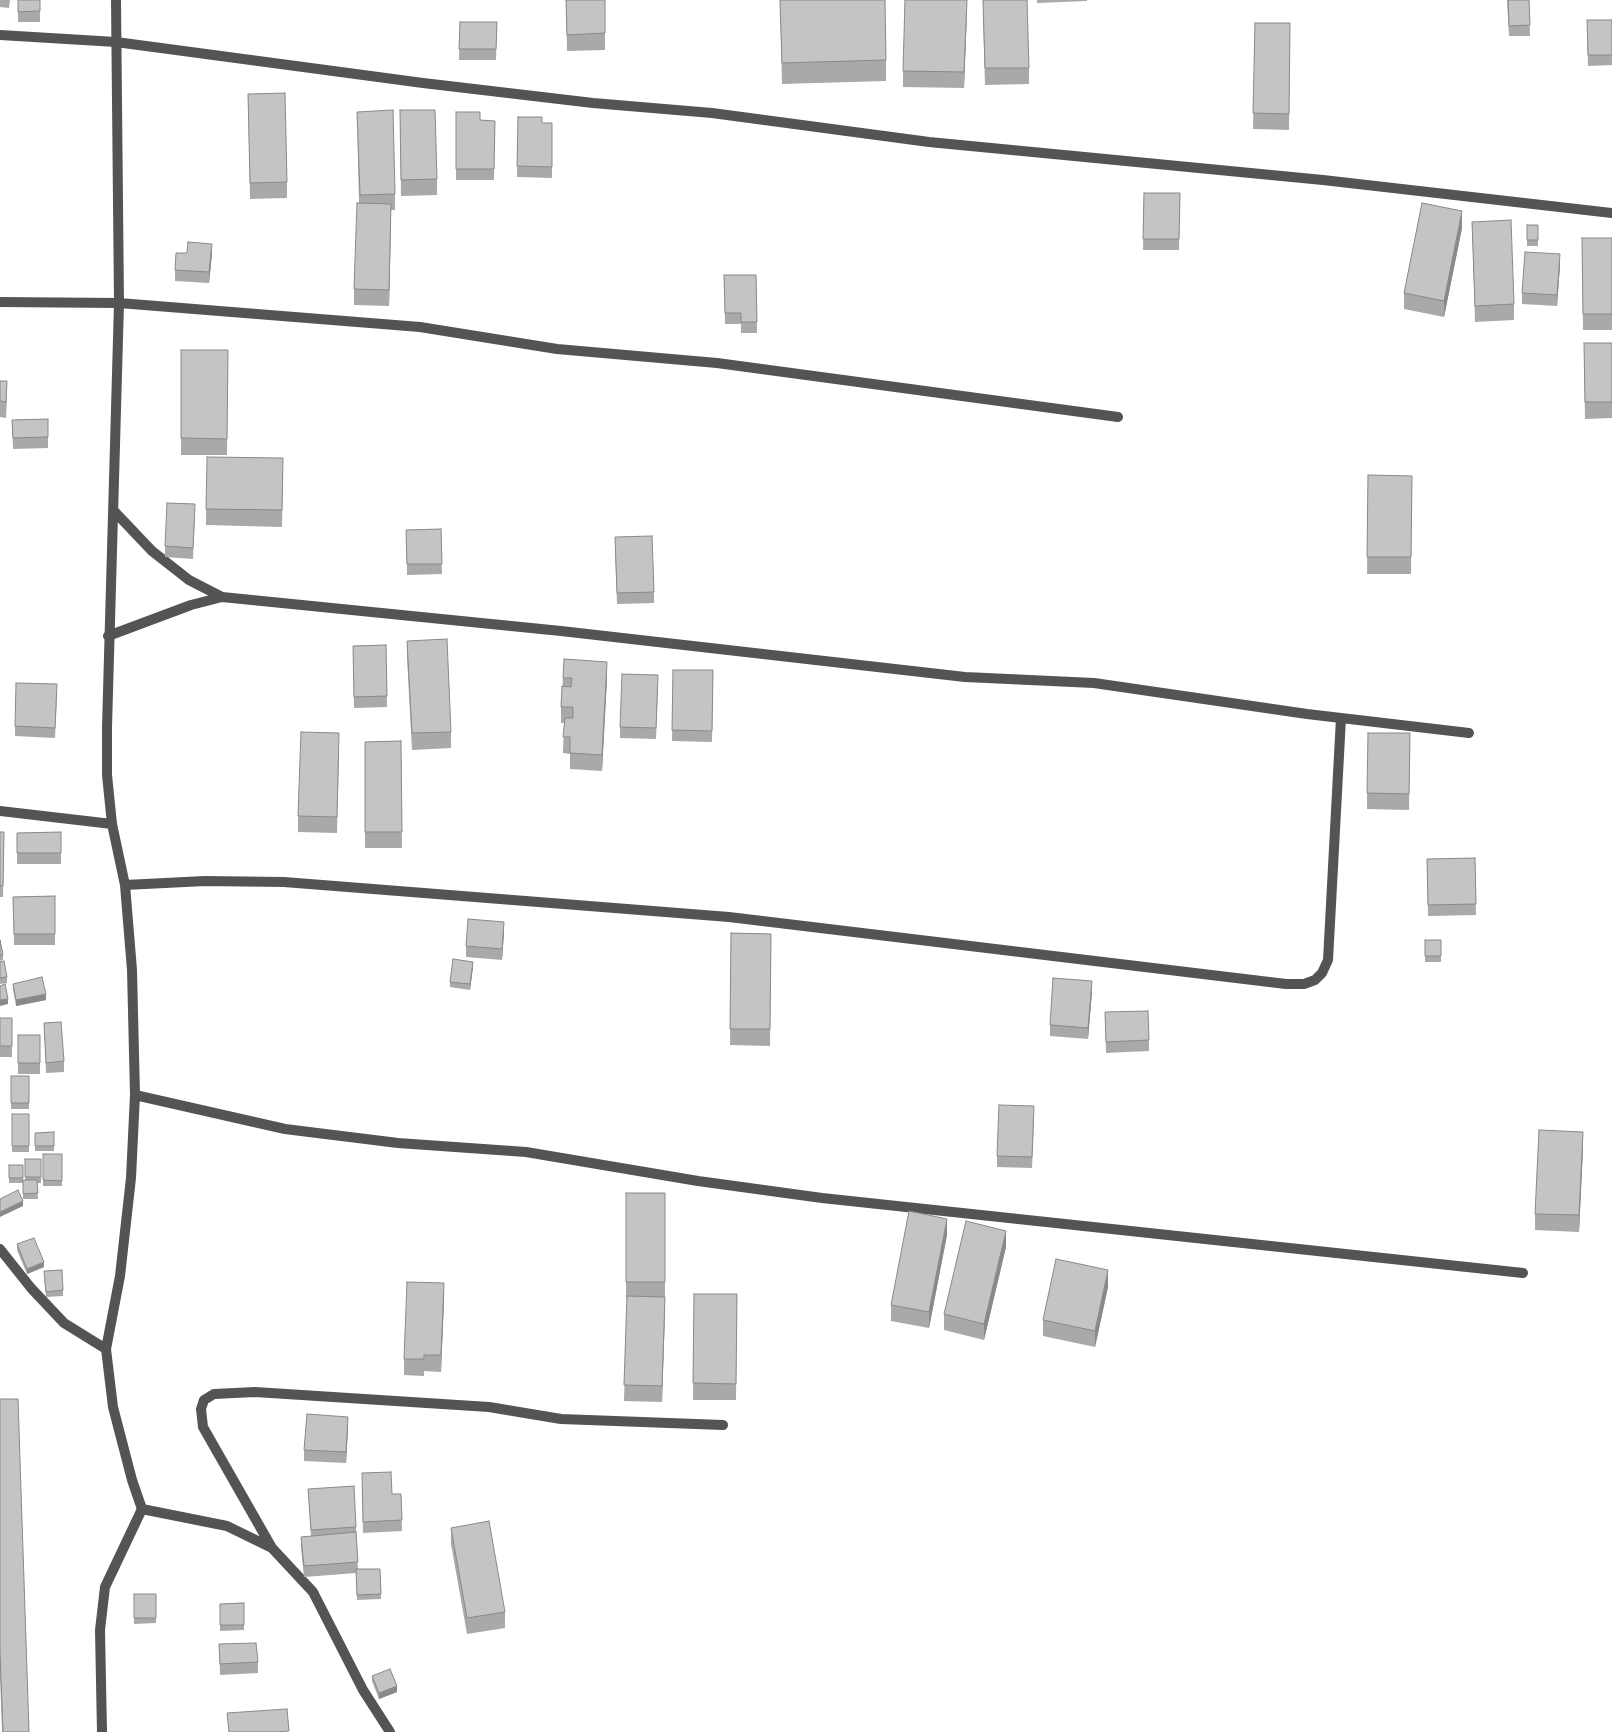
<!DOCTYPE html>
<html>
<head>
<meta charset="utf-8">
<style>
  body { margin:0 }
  canvas { display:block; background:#fff }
</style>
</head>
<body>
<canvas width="1612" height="1732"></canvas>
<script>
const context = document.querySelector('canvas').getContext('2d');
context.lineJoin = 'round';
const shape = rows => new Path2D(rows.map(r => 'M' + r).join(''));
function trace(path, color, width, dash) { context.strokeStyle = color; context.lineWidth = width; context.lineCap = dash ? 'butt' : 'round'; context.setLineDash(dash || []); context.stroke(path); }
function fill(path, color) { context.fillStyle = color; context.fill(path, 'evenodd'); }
trace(shape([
  [102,1732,100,1630,105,1587,142,1509]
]), '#545454', 10);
trace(shape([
  [0,35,116,42,423,83,593,103,712,113,929,142,1323,180,1612,213],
  [0,302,119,303,420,327,557,349,717,363,1118,417],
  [114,511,152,551,189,580,222,597],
  [108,636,191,605,222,597,561,631,965,677,1094,683,1307,714,1469,733],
  [0,811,112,824,107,775,107,727,119,303,116,0],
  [112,824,125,885,132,970,135,1095,131,1178,120,1276,106,1349,113,1407,132,1480,142,1509,227,1526,272,1548,313,1592,363,1690,390,1732],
  [125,885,205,881,284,882,729,917,1286,984,1304,984,1315,980,1322,973,1328,960,1341,718],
  [135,1095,285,1129,398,1143,526,1152,698,1181,822,1198,1523,1273],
  [0,1249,31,1288,64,1323,106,1349],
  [272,1548,203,1427,201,1409,204,1400,214,1394,255,1392,489,1407,561,1419,723,1425]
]), '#545454', 10);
fill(shape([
  [0,0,10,0,9,8,0,7],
  [18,0,40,0,40,22,18,22],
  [566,0,605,0,605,50,567,51],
  [780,0,886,60,886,81,782,84],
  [1037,0,1087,0,1087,1,1037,3],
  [1507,0,1529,0,1530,36,1509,36],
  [967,10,964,88,903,87,903,71],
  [983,16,1029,68,1029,84,985,85],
  [1612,20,1612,65,1588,66,1587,31],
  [460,22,497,22,496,60,459,60],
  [1255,23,1290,23,1289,130,1253,129],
  [248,94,287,182,287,198,250,199],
  [400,110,437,179,437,195,401,196],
  [357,112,395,194,395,210,391,210,389,306,354,305,354,289,359,203],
  [456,112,480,120,495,121,494,180,456,180],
  [518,117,542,123,552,123,552,178,517,177],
  [1144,193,1180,193,1179,250,1143,250],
  [1472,222,1514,304,1514,320,1475,322],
  [1527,225,1538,225,1538,246,1527,246],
  [1462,228,1444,317,1404,309,1404,293],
  [1582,238,1612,238,1612,330,1583,330],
  [187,253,212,254,209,283,175,281,175,270],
  [1560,265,1557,306,1522,304,1522,293],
  [724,275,756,275,757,333,741,333,741,324,725,324],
  [1612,343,1612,418,1585,419,1584,359],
  [181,350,228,350,227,455,181,455],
  [0,381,7,398,6,418,0,417],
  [48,419,48,448,13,449,12,420],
  [283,474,282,527,206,525,206,509],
  [1368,475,1412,476,1411,574,1367,574],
  [195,515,193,559,165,557,165,546],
  [441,529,442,574,407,575,406,530],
  [615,548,654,592,654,603,617,604],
  [407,641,451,732,451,748,412,750,407,657],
  [386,645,387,707,354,708,353,646],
  [673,670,713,670,712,742,672,741],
  [563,678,607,678,602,771,570,769,570,754,563,753,564,723,561,723,561,707],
  [658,686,656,739,620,738,620,727],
  [57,695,55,738,15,736,15,726],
  [1410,733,1409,810,1367,809,1367,793],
  [401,741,402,848,365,848,365,742],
  [339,749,337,833,298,832,298,816],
  [0,832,4,832,3,897,0,897],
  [61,832,61,864,17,864,17,833],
  [1475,858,1476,915,1428,916,1427,859],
  [55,896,55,945,14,945,13,897],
  [504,932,502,960,466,957,466,946],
  [731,933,771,934,770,1046,730,1045],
  [0,940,3,955,3,960,0,961],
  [1425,940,1441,940,1441,962,1425,962],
  [0,962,7,977,7,983,0,984],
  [473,967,470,990,450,987,450,982],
  [13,984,46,1000,16,1006,13,989],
  [1092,992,1088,1039,1050,1036,1050,1025],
  [1105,1012,1149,1040,1149,1051,1106,1053],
  [0,1018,12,1018,12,1057,0,1057],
  [44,1023,64,1061,64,1072,46,1073],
  [18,1035,40,1035,40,1074,18,1074],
  [11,1076,29,1076,29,1109,11,1109],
  [12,1114,29,1114,29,1152,12,1152],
  [1034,1117,1032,1168,997,1167,997,1156],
  [54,1132,54,1151,35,1151,35,1133],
  [1583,1148,1579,1232,1535,1230,1535,1214],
  [43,1154,62,1154,62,1186,43,1186],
  [25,1159,41,1159,41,1183,37,1183,38,1199,23,1199,23,1183,9,1183,9,1165,23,1165,23,1180,25,1180],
  [626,1193,665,1193,665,1298,662,1402,624,1401,627,1298,626,1298],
  [947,1235,929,1328,891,1321,891,1305],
  [17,1244,44,1267,27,1274,17,1250],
  [1006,1247,984,1340,944,1330,944,1314],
  [44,1277,63,1290,63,1296,46,1297],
  [1108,1287,1095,1347,1043,1336,1043,1320],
  [694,1294,737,1294,736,1400,693,1400],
  [444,1299,441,1372,424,1371,424,1376,404,1375,404,1359],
  [0,1399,29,1732,2,1732,0,1674],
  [348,1428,346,1463,304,1461,304,1450],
  [362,1484,392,1494,401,1494,402,1531,363,1533],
  [308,1489,356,1527,358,1569,380,1569,381,1599,357,1600,356,1573,304,1577,301,1548,301,1537,311,1536],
  [451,1528,505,1612,505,1628,467,1634,451,1544],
  [134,1594,156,1594,156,1623,134,1624],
  [244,1603,244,1630,220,1631,220,1604],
  [219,1644,258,1662,258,1673,220,1675],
  [372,1676,397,1692,379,1699,372,1681]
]), '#a9a9a9');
fill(shape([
  [967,0,967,10,964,88,964,72],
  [391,204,391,221,389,306,389,290],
  [1462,211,1462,228,1444,317,1444,301],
  [212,244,212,254,209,283,209,272],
  [1560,254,1560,265,1557,306,1557,295],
  [607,662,607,678,602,771,602,755],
  [504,922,504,932,502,960,502,949],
  [473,962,473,967,470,990,470,984],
  [1092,981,1092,992,1088,1039,1088,1028],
  [46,994,46,1000,16,1006,16,1000],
  [8,999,8,1004,0,1006,0,1000],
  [1583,1132,1583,1148,1579,1232,1579,1215],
  [23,1201,23,1206,0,1217,0,1212],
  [947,1219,947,1235,929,1328,929,1312],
  [1006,1231,1006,1247,984,1340,984,1324],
  [44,1262,44,1267,27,1274,27,1269],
  [1108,1270,1108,1287,1095,1347,1095,1331],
  [444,1283,444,1299,441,1372,441,1355],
  [665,1297,665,1313,662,1402,662,1386],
  [348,1417,348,1428,346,1463,346,1452],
  [397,1686,397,1692,379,1699,379,1693]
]), '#898989');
const building = shape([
  [18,0,40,0,40,11,18,12,18,0],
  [566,0,605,0,605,33,567,35,566,0],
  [780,0,885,0,886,60,782,63,780,0],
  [905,0,967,0,964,72,903,71,905,0],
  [983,0,1027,0,1029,68,985,68,983,0],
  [1508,0,1529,0,1530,25,1509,26,1508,0],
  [1587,20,1612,20,1612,55,1588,55,1587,20],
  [460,22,497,22,496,49,459,49,460,22],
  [1255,23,1290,23,1289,114,1253,113,1255,23],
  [285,93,287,182,250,183,248,94,285,93],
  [393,110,395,194,360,195,357,112,393,110],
  [400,110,435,110,437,179,401,180,400,110],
  [456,112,480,112,480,120,495,121,494,169,456,169,456,112],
  [518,117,542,117,542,123,552,123,552,167,517,166,518,117],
  [1144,193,1180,193,1179,239,1143,239,1144,193],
  [357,203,391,204,389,290,354,289,357,203],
  [1422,203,1462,211,1444,301,1404,293,1422,203],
  [1511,220,1514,304,1475,306,1472,222,1511,220],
  [1527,225,1538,225,1538,240,1527,240,1527,225],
  [1582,238,1612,238,1612,314,1583,314,1582,238],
  [188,242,212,244,209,272,175,270,176,253,187,253,188,242],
  [1525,252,1560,254,1557,295,1522,293,1525,252],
  [724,275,756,275,757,322,741,322,741,313,725,313,724,275],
  [1584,343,1612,343,1612,402,1585,402,1584,343],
  [181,350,228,350,227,439,181,438,181,350],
  [0,381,7,381,6,402,0,401,0,381],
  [48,419,48,437,13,438,12,420,48,419],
  [207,457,283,458,282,510,206,509,207,457],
  [1368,475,1412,476,1411,557,1367,557,1368,475],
  [167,503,195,504,193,548,165,546,167,503],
  [441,529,442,564,407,564,406,530,441,529],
  [652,536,654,592,617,593,615,537,652,536],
  [447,639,451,732,412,733,407,641,447,639],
  [386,645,387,696,354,697,353,646,386,645],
  [564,659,607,662,602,755,570,753,570,737,563,737,565,718,573,718,573,707,561,707,562,686,571,687,572,678,563,678,564,659],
  [673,670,713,670,712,731,672,730,673,670],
  [622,674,658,675,656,728,620,727,622,674],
  [16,683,57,684,55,728,15,726,16,683],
  [301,732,339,733,337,817,298,816,301,732],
  [1368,733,1410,733,1409,794,1367,793,1368,733],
  [401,741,402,832,365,832,365,742,401,741],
  [0,832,4,832,3,886,0,886,0,832],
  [61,832,61,853,17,853,17,833,61,832],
  [1475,858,1476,904,1428,905,1427,859,1475,858],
  [55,896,55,934,14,934,13,897,55,896],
  [468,919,504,922,502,949,466,946,468,919],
  [731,933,771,934,770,1029,730,1029,731,933],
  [0,940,3,955,0,955,0,940],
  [1425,940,1441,940,1441,956,1425,956,1425,940],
  [453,959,473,962,470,984,450,982,453,959],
  [4,961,7,977,0,978,0,962,4,961],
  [42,977,46,994,16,1000,13,984,42,977],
  [1053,978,1092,981,1088,1028,1050,1025,1053,978],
  [5,984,8,999,0,1000,0,986,5,984],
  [1148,1011,1149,1040,1106,1042,1105,1012,1148,1011],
  [0,1018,12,1018,12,1046,0,1046,0,1018],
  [61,1022,64,1061,46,1063,44,1023,61,1022],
  [18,1035,40,1035,40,1063,18,1063,18,1035],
  [11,1076,29,1076,29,1103,11,1103,11,1076],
  [999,1105,1034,1106,1032,1157,997,1156,999,1105],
  [12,1114,29,1114,29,1146,12,1146,12,1114],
  [1539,1130,1583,1132,1579,1215,1535,1214,1539,1130],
  [54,1132,54,1146,35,1146,35,1133,54,1132],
  [43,1154,62,1154,62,1181,43,1180,43,1154],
  [25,1159,41,1159,41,1177,25,1177,25,1159],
  [9,1165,23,1165,23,1178,9,1178,9,1165],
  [23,1180,37,1180,38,1193,23,1194,23,1180],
  [18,1190,23,1201,0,1212,0,1199,18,1190],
  [626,1193,665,1193,665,1282,626,1282,626,1193],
  [909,1211,947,1219,929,1312,891,1305,909,1211],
  [966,1221,1006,1231,984,1324,944,1314,966,1221],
  [34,1238,44,1262,27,1269,17,1244,34,1238],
  [1056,1259,1108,1270,1095,1331,1043,1320,1056,1259],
  [62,1270,63,1290,46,1292,44,1271,62,1270],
  [407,1282,444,1283,441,1355,424,1355,424,1359,404,1359,407,1282],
  [694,1294,737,1294,736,1384,693,1383,694,1294],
  [627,1296,665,1297,662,1386,624,1385,627,1296],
  [0,1399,18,1399,29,1732,3,1732,0,1652,0,1399],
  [307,1414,348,1417,346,1452,304,1450,307,1414],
  [391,1472,392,1494,401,1494,402,1520,363,1522,362,1473,391,1472],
  [354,1486,356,1527,311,1530,308,1489,354,1486],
  [489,1521,505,1612,467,1618,451,1528,489,1521],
  [356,1532,358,1562,304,1566,301,1537,356,1532],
  [356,1569,380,1569,381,1594,357,1595,356,1569],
  [134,1594,156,1594,156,1618,134,1618,134,1594],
  [244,1603,244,1625,220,1625,220,1604,244,1603],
  [256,1643,258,1662,220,1664,219,1644,256,1643],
  [390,1669,397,1686,379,1693,372,1676,390,1669],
  [287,1709,289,1731,276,1732,229,1732,227,1713,287,1709]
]);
fill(building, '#c4c4c4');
trace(building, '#898989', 1);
</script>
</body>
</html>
